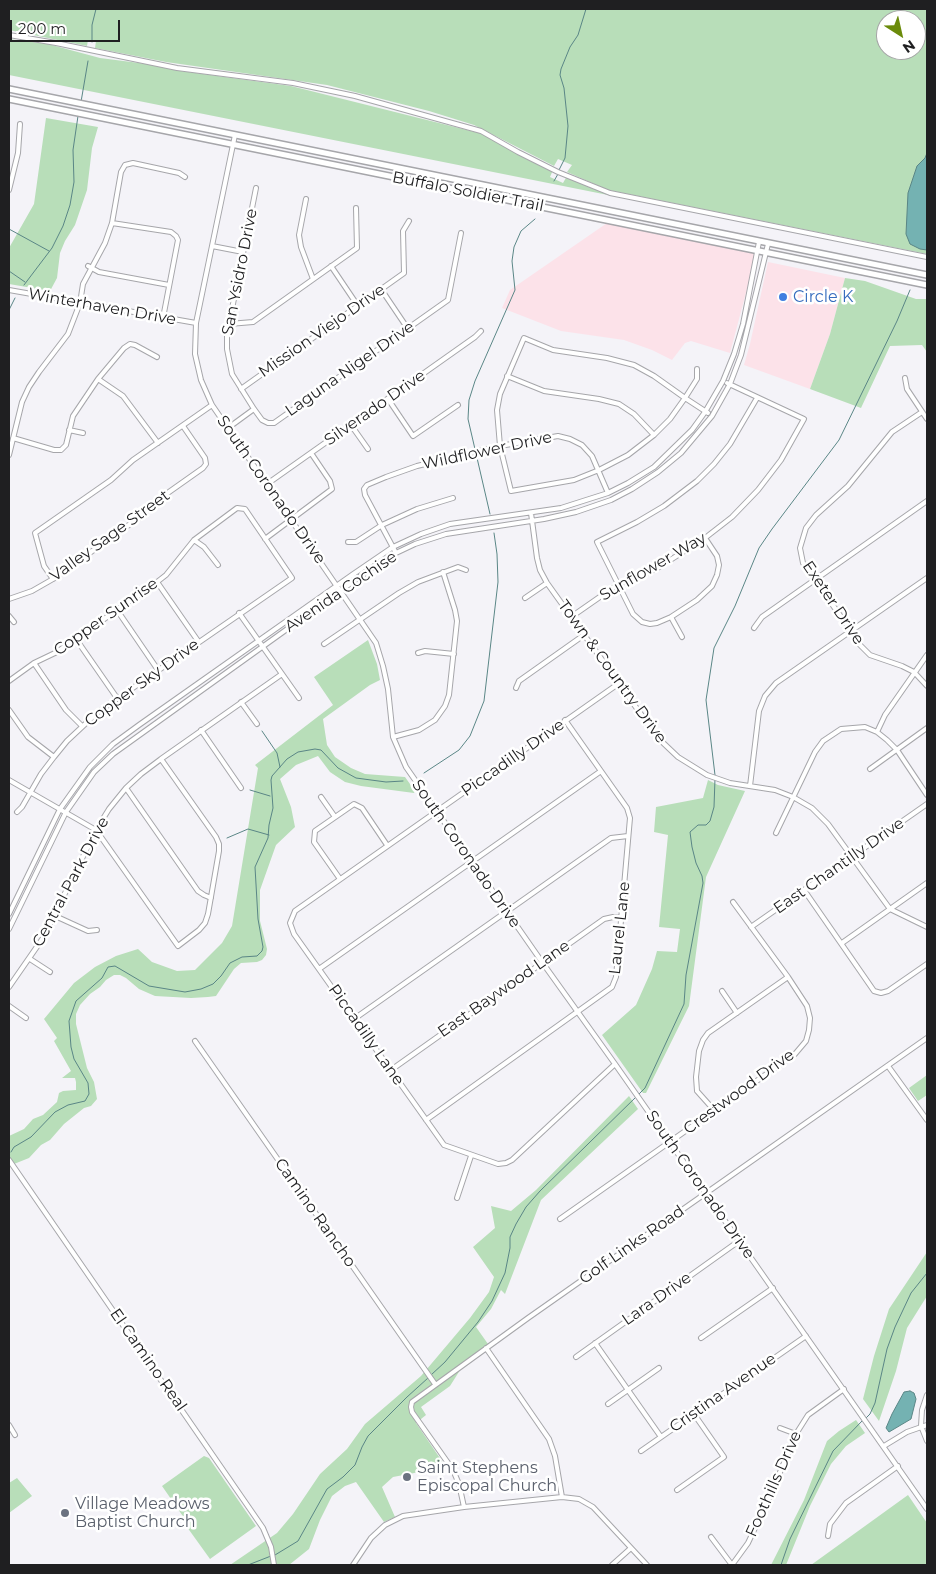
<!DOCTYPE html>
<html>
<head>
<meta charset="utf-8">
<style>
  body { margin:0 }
  #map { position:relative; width:936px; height:1574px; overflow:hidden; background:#f4f3f8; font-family:Montserrat,sans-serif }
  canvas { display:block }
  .frame { position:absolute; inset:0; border:10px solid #1f1f21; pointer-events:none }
  .north { position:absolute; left:876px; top:10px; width:50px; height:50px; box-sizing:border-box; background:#fff; border:1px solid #a5a5a6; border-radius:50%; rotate:145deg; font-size:14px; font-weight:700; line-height:20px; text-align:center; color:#1f1f21 }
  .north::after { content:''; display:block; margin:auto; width:18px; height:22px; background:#6b8b0b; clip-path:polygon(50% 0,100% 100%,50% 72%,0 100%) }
  .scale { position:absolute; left:10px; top:20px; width:110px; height:22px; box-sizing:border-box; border:2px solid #1f1f21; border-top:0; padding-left:6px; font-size:15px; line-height:18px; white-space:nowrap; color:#1f1f21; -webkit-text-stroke:4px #fff; paint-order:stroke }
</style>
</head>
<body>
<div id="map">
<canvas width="936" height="1574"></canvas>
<div class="frame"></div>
<div class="north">N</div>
<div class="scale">200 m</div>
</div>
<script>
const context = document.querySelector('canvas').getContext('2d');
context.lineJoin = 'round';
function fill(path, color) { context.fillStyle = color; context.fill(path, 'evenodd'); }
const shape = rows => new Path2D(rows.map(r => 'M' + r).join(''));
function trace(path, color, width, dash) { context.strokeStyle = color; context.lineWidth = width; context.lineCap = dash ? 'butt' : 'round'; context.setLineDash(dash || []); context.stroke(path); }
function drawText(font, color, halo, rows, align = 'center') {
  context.font = font + ' Montserrat,sans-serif'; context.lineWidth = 5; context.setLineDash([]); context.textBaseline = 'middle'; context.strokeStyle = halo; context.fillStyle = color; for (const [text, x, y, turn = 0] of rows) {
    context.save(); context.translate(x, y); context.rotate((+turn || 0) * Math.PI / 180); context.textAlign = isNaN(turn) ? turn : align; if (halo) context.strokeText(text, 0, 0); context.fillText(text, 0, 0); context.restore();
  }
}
fill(shape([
  [610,221,757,251,730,353,691,341,685,343,672,360,652,350,624,340,561,331,502,308,510,290],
  [768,262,845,278,830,334,810,389,744,365,750,344]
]), '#fce2e9');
fill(shape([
  [9,9,927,9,927,254,608,190,567,172,572,165,558,159,554,166,474,125,429,111,327,85,166,62,95,48,96,41,88,40,87,46,9,30],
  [886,20,916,20,916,50,886,50],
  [9,39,48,44,100,58,147,64,174,70,291,86,483,134,553,170,550,177,563,183,567,176,608,195,9,75],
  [46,118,98,127,92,148,87,190,75,225,65,241,60,253,57,278,50,291,9,284,9,248,34,204],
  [845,278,865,281,916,299,927,299,927,352,922,345,890,346,861,408,810,389,830,334],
  [368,640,377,664,380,680,370,685,323,719,327,745,335,757,351,768,365,774,405,777,415,791,414,793,361,786,345,782,330,772,318,756,296,765,280,779,291,807,295,827,276,845,260,890,260,921,267,949,266,955,262,960,257,962,241,963,234,969,216,996,208,997,191,998,155,996,139,989,126,978,120,975,114,975,106,980,100,987,90,994,80,1005,76,1014,76,1024,87,1068,94,1082,97,1099,91,1106,84,1108,64,1124,50,1140,41,1145,29,1158,9,1166,9,1136,24,1129,33,1119,43,1115,57,1102,59,1093,63,1091,76,1090,76,1082,75,1078,62,1078,71,1071,54,1041,57,1038,44,1019,74,983,95,967,116,956,138,949,152,962,177,971,195,970,222,943,232,926,258,768,255,765,333,705,314,677],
  [708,780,718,785,745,791,706,877,689,1006,646,1093,643,1093,602,1035,636,1005,652,969,657,951,677,952,680,929,659,927,668,835,654,832,656,807,703,798],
  [927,1075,927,1095,918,1101,909,1088],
  [629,1096,638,1109,541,1200,505,1294,501,1290,491,1309,476,1327,488,1344,462,1367,450,1386,421,1407,426,1415,416,1423,446,1467,393,1477,382,1487,395,1517,384,1522,356,1482,345,1486,332,1496,320,1520,309,1549,289,1565,230,1565,277,1533,293,1514,320,1474,347,1449,365,1424,421,1376,470,1318,489,1292,494,1277,473,1247,495,1228,491,1206,511,1211,536,1190],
  [927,1252,927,1296,907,1328,896,1371,879,1421,863,1399,874,1356,889,1309],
  [856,1420,865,1433,846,1446,831,1464,810,1506,786,1565,771,1565,804,1500,827,1441,839,1431],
  [204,1456,209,1458,256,1526,210,1559,187,1527,189,1525,162,1486],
  [17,1478,32,1496,9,1513,9,1483],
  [908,1495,927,1523,927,1565,811,1565]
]), '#b8deb9');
const water = shape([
  [927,153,927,250,920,249,910,244,906,234,908,193,917,166,925,158,927,153],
  [910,1391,914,1393,916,1399,911,1419,889,1432,886,1428,892,1414,904,1392,910,1391]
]);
fill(water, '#74b2b2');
trace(water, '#5a8686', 1);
trace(shape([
  [92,42,92,25,96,9],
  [81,102,88,61],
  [559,170,565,158,568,126,564,88,560,75,561,69,570,47,578,35,586,9],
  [554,181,558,174],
  [9,229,49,251],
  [9,271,25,282],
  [24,285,52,248,63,226,70,205,74,182,73,150,78,116],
  [9,310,15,298],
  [490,514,468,419,469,400,475,381,515,290,512,261,514,247,521,231,535,219],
  [262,731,277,753,280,767],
  [424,773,459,750,470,736,484,701,498,582,497,554,494,533],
  [715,775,706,700,714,648,735,606,759,548,772,529,839,440,897,321,910,290],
  [250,790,270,796],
  [227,838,248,829,269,835],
  [639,1094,645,1088,684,1004,686,975,703,883,702,876,696,863,692,847,690,832,698,825,706,825,710,821,714,807,715,779],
  [11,1152,14,1147,31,1137,55,1112,68,1105,85,1101,89,1094,88,1083,74,1059,71,1047,69,1021,76,1001,102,978,108,967,115,966,149,986,185,992,201,989,213,984,221,976,230,963,242,957,257,956,262,951,263,947,258,919,255,867,268,838,269,825,273,808,271,780,272,776,287,759,298,752,315,749,321,750,338,768,356,778,386,782,403,781],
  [431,1375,445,1362,478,1322,492,1301,505,1273,510,1248,510,1237,516,1224,526,1207,540,1191,636,1097],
  [866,1418,870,1414,875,1403,887,1349,895,1327,911,1293,927,1273],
  [275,1555,298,1541,327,1489,343,1477,355,1465,362,1447,368,1436,407,1397,428,1378],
  [248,1565,271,1556],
  [781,1565,790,1539,833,1451,863,1420]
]), '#5a8686', 1);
const minor = shape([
  [9,35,56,43,177,68,293,83,355,96,481,131,518,152,558,172,610,193,927,257],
  [235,135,196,323,195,354,201,380,212,405,376,643,383,666,388,689,393,737,406,767,542,962,615,1064,927,1509],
  [256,188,229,324,227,336,227,349,232,374,254,409,262,420,268,423,274,423,448,300,461,233],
  [9,190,18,153,20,124],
  [306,199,299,235,301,247,313,279],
  [112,223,171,232,176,236,178,240,163,318],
  [212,246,243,252],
  [88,266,99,272,169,285],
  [331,266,358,306],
  [381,289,408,329],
  [9,290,196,323],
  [229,324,253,322,357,248,356,208],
  [697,369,697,379,685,398,670,419,654,435,628,455,599,470,574,480,511,491,500,446,497,410,500,394,524,338,553,350,607,358,634,365,654,376,685,398,708,413],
  [507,376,544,391,599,399,619,404,634,414,654,435],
  [905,378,907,389,927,419],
  [98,379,123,396,158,443],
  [241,389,404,273,403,231,409,221],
  [388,399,413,436,458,405],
  [922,412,892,432,848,486,816,515,806,528,800,548,803,563,851,631,858,643,870,655,902,666,914,672,927,686],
  [351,425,368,449],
  [228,428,254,409],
  [69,430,83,433],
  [13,438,54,450,61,450,66,445,73,416,98,379,124,348,130,344,135,345,157,357],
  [9,455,22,402,29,387,39,372,68,334,80,303,83,284,105,243,112,223,121,172,125,165,133,163,179,173,185,177],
  [267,484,475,337,481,331],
  [531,513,537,558,540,570,547,583,658,738,678,757,707,775,730,783,775,790,793,797,812,808,828,824,890,909,927,927],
  [705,538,717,556,719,565,717,575,712,586,697,600,671,617,657,623,650,624,642,622,633,614,597,542,637,522,664,506,697,481,714,464,730,444,757,398],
  [265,539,332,489,330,481,311,453],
  [194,540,204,547,218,565],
  [348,542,356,542,382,525,417,509,453,498],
  [396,553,365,495,364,489,367,485,386,477,417,466,500,446,558,436,570,439,582,445,592,456,608,493],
  [53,579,44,566,35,533,111,480,133,460,212,405],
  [157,582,198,641],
  [525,598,547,583],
  [9,599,32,591,53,579,140,517,169,492,203,468,206,464,205,458,183,426],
  [117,610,158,670],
  [239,613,299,698],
  [9,616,14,622],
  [571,617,617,585,656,569,705,538,732,517,758,490,781,460,804,419,727,383],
  [671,617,682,637],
  [754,628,762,617,927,501],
  [76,639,117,698],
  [324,644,399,593,418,582,458,567,466,570],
  [418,653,425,651,454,654],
  [34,663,66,710,82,726],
  [9,681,34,663,57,652,157,582,166,575,194,540,237,508,245,509,292,578,98,712,67,741,54,757,41,774,22,807,17,812],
  [516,688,519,681,584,635],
  [241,702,257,724],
  [9,710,28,737,54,757],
  [201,730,241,788],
  [877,732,885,715,927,655],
  [393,737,419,730,435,720,445,706,449,695,457,621,455,610,443,572],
  [870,769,927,728],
  [9,780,96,830,178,946,199,930,205,923,208,914,219,851,219,844,216,837,161,759],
  [750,786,759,711,765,696,776,683,927,578],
  [126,788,198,891,204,895,211,898],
  [321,797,335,817],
  [776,833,815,752,823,741,841,729,865,727,877,732,887,740,897,750,927,795],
  [340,879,314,842,315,831,354,804,362,808,387,845],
  [804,890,874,991,881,993,888,991,927,964],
  [9,914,60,809,90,767,113,744,139,725,352,575,393,547,421,534,450,524,561,508,608,493,628,483,654,467,692,430,705,412,723,381,734,354,743,324,759,242],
  [53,915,88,931,97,930],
  [751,927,927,804],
  [9,929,66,812,94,772,113,754,375,566,396,553,415,544,446,534,544,519,576,512,611,500,632,489,658,472,681,453,712,416,730,384,741,355,768,244],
  [842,943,927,883],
  [30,959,50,972],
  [319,969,601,771],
  [9,987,43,938,96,830,109,809,126,788,141,774,161,759,282,674],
  [722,991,737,1013],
  [9,1006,26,1018],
  [354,1019,611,838,628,836],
  [195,1041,435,1384],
  [615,1064,512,1160,506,1163,498,1164,444,1145,294,934,290,923,295,911,618,684],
  [888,1066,927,1120],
  [391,1070,604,919,613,917,622,918],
  [714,1110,697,1091,696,1077,699,1051,703,1040,708,1033,788,977],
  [426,1120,612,987,616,977,630,818,627,808,565,720],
  [9,1160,263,1528,271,1547,274,1565],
  [457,1198,471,1156],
  [560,1219,795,1054,806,1041,809,1030,810,1018,807,1006,788,977,733,902],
  [701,1338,773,1288],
  [595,1343,661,1437],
  [486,1348,549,1439,555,1456,562,1497],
  [576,1357,739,1241],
  [927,1395,922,1410,921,1426,927,1441],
  [608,1404,659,1368],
  [9,1425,15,1435],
  [780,1428,796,1434],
  [884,1446,907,1432,927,1425],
  [641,1451,806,1336],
  [677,1490,724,1457,694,1414],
  [464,1507,459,1484,453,1470,412,1412,411,1407,412,1402,528,1318,927,1038],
  [828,1536,830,1524,846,1503,898,1466],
  [711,1537,732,1565],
  [353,1565,371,1538,385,1525,403,1516,464,1507,562,1497,579,1499,593,1507,647,1565],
  [612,1565,631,1548],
  [732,1565,748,1543,770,1496,796,1434,808,1415,844,1389]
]);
const major = shape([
  [9,89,927,275],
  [9,99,927,285]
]);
trace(minor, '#a6a6aa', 6);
trace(major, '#a6a6aa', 8);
trace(minor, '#fff', 4);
trace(major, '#fff', 5);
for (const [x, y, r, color] of [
  [783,297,5,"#3f7fe0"],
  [407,1477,5,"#6b7280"],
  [65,1513,5,"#6b7280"]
]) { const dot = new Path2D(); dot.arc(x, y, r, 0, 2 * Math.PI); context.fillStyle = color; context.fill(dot); trace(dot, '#fff', 2); }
drawText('16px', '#1f1f21', '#fff', [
  ["Buffalo Soldier Trail",468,192,11],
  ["San Ysidro Drive",240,272,-79],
  ["Winterhaven Drive",102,307,10],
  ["Mission Viejo Drive",322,331,-35],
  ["Laguna Nigel Drive",350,369,-35],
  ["Silverado Drive",375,408,-35],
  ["Wildflower Drive",487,451,-12],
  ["South Coronado Drive",271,490,55],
  ["Valley Sage Street",110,536,-36],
  ["Sunflower Way",653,567,-30],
  ["Avenida Cochise",341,592,-34],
  ["Exeter Drive",833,603,56],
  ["Copper Sunrise",106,617,-35],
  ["Town & Country Drive",612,672,54],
  ["Copper Sky Drive",142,683,-36],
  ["Piccadilly Drive",513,758,-35],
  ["South Coronado Drive",466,854,55],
  ["East Chantilly Drive",839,866,-35],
  ["Central Park Drive",71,882,-62],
  ["Laurel Lane",620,928,-84],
  ["East Baywood Lane",504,989,-35],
  ["Piccadilly Lane",366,1035,55],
  ["Crestwood Drive",739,1092,-36],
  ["South Coronado Drive",700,1185,55],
  ["Camino Rancho",315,1213,55],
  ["Golf Links Road",632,1245,-35],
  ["Lara Drive",657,1299,-35],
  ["El Camino Real",148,1360,55],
  ["Cristina Avenue",723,1393,-35],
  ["Foothills Drive",774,1484,-66]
]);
drawText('16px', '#366cbe', '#fff', [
  ["Circle K",793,297]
], 'left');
drawText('16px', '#5b616d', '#fff', [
  ["Saint Stephens",417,1468],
  ["Episcopal Church",417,1486],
  ["Village Meadows",75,1504],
  ["Baptist Church",75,1522]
], 'left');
</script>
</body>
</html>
